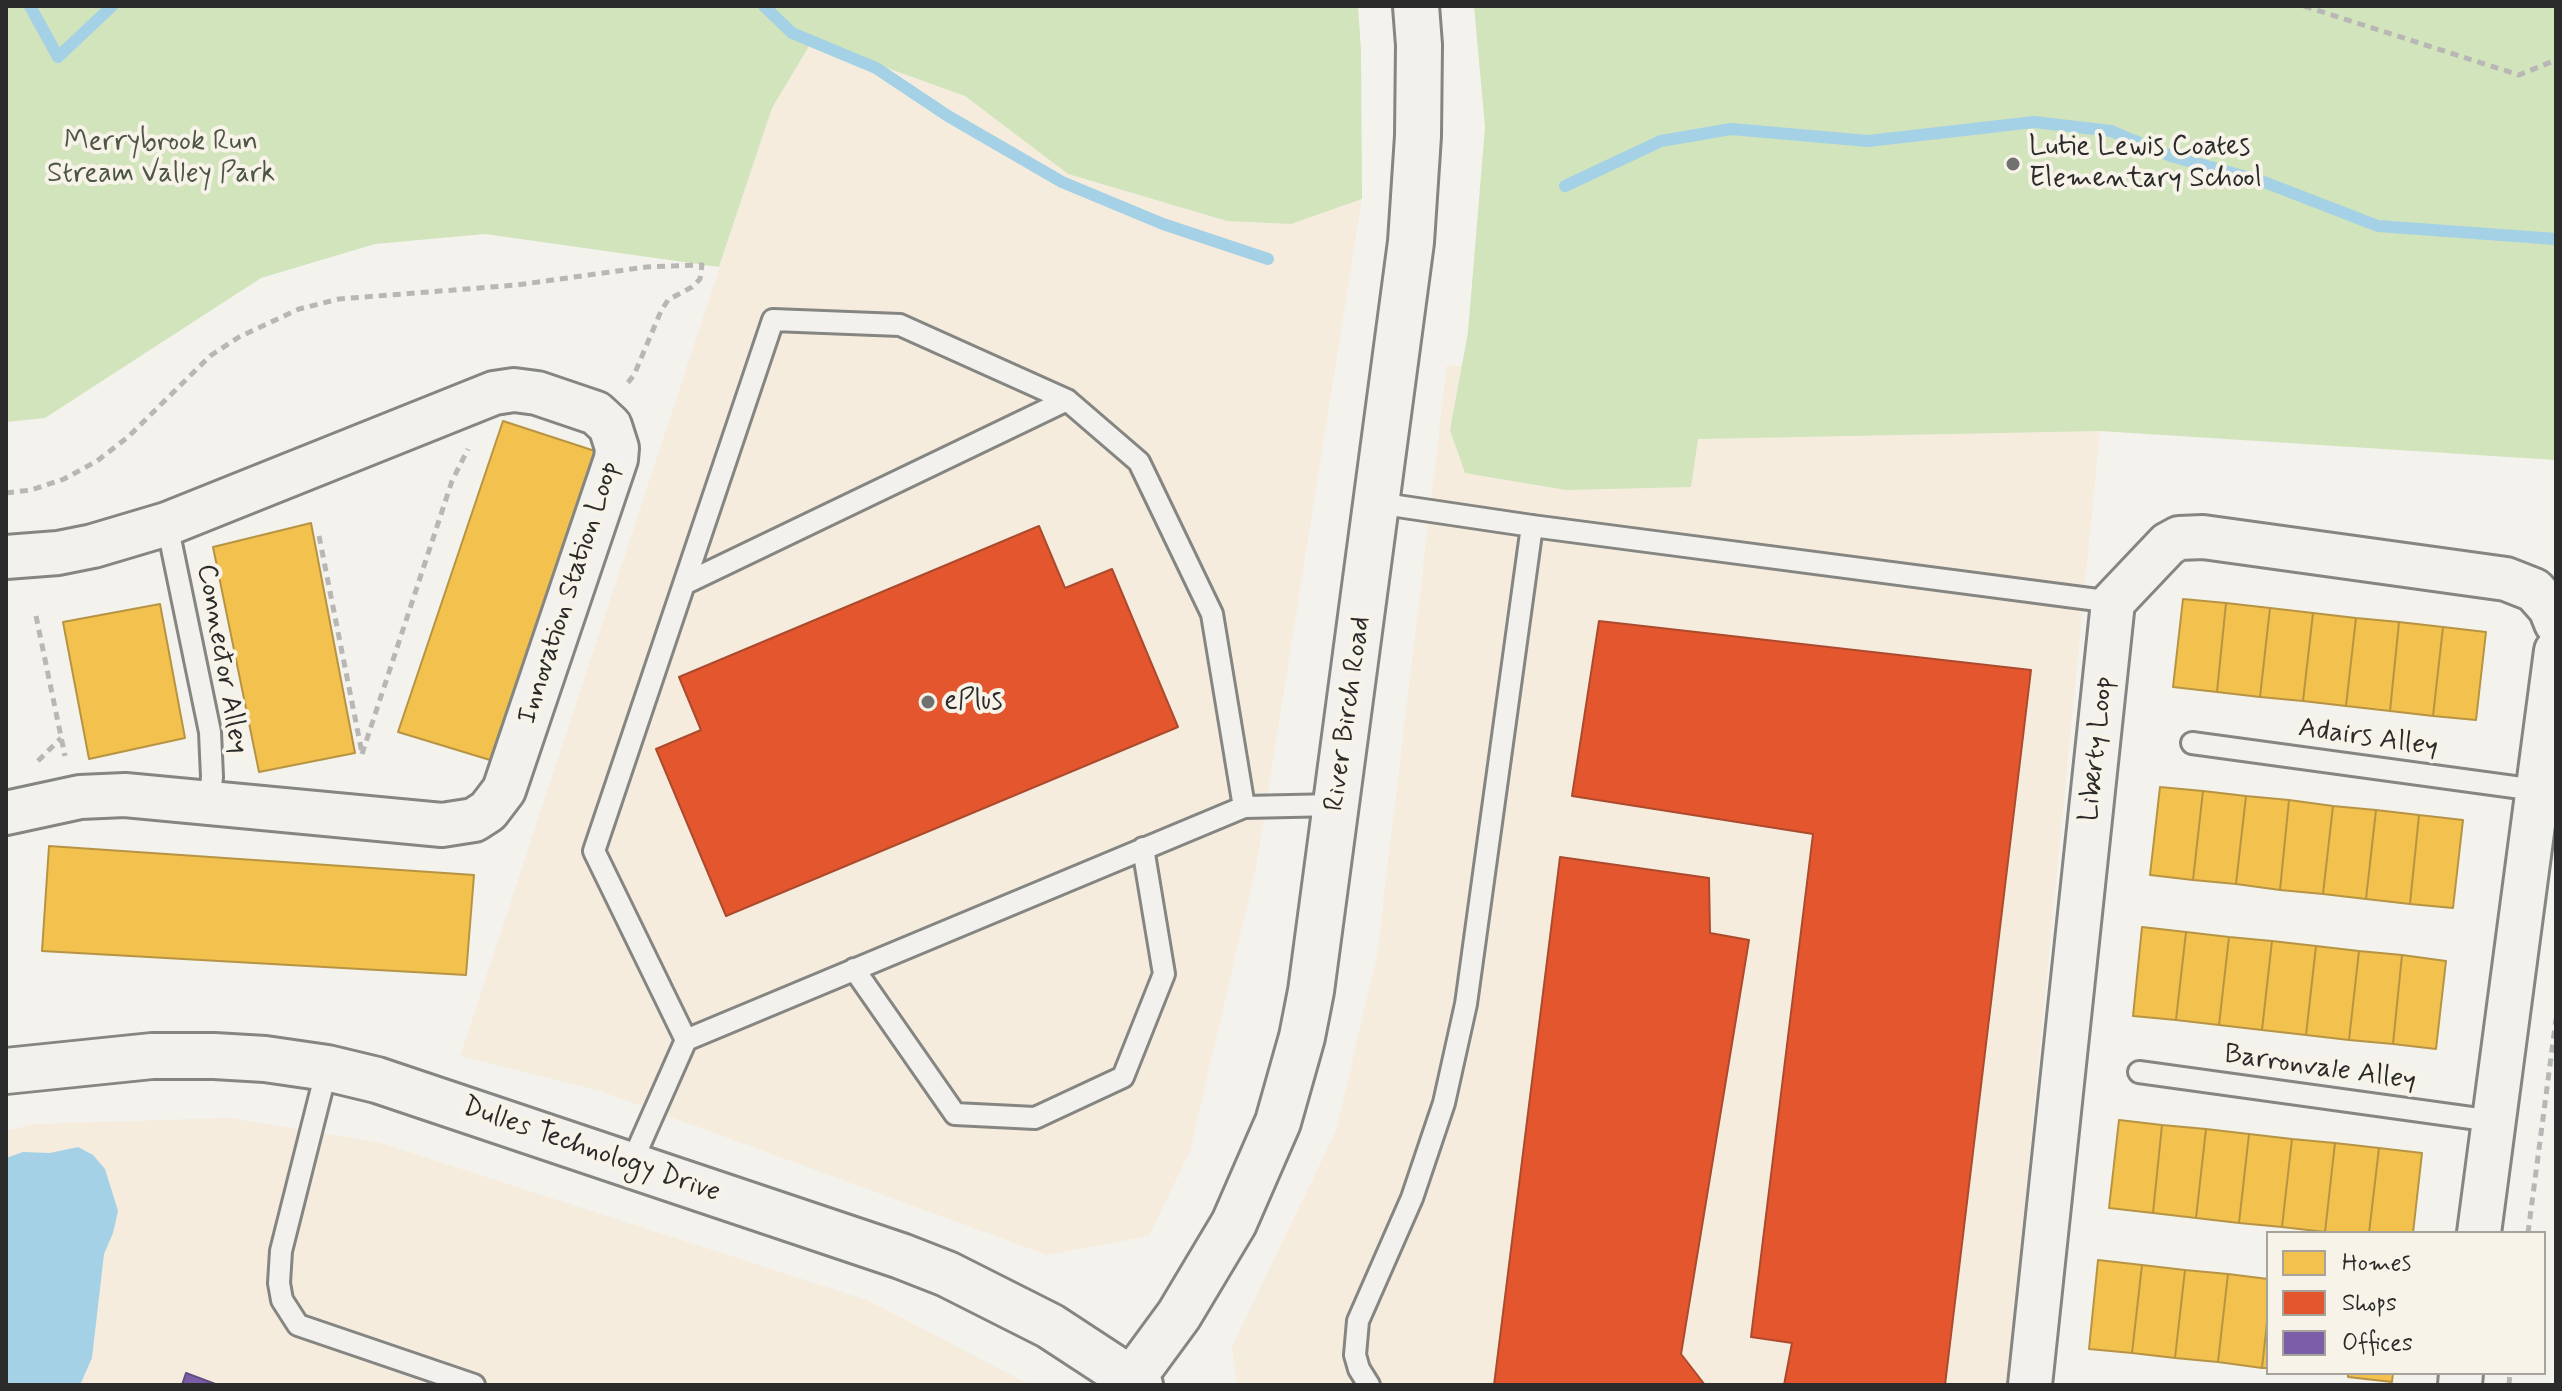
<!DOCTYPE html>
<html>
<head>
<meta charset="utf-8">
<style>
  body { margin:0 }
  #map { position:relative; width:2562px; height:1391px; overflow:hidden; background:#f4f2ec; font-family:Mynerve,sans-serif }
  canvas { display:block }
  .frame { position:absolute; inset:0; border:8px solid #2b2b2b; pointer-events:none }
  .legend { position:absolute; left:2266px; top:1231px; width:280px; height:144px; box-sizing:border-box; background:#f7f3e8; border:2px solid #a5a39c; margin:0; padding:10px 14px; list-style:none; font-size:24px; color:#2b2b2b }
  .legend li { display:flex; align-items:center; gap:16px; height:40px }
  .legend b { width:40px; border:2px solid #a5a39c }
</style>
</head>
<body>
<div id="map">
<canvas width="2562" height="1391"></canvas>
<div class="frame"></div>
<ul class="legend">
<li><b style="height:22px;background:#f2c14e"></b>Homes</li>
<li><b style="height:22px;background:#e4572e"></b>Shops</li>
<li><b style="height:22px;background:#7b5ea7"></b>Offices</li>
</ul>
</div>
<script>
const context = document.querySelector('canvas').getContext('2d');
context.lineJoin = 'round';
function fill(path, color) { context.fillStyle = color; context.fill(path, 'evenodd'); }
const shape = rows => new Path2D(rows.map(r => 'M' + r).join(''));
function trace(path, color, width, dash) { context.strokeStyle = color; context.lineWidth = width; context.lineCap = dash ? 'butt' : 'round'; context.setLineDash(dash || []); context.stroke(path); }
function drawText(font, color, halo, rows, align = 'center') {
  context.font = font + ' Mynerve,sans-serif'; context.lineWidth = 8; context.setLineDash([]); context.textBaseline = 'middle'; context.strokeStyle = halo; context.fillStyle = color; for (const [text, x, y, turn = 0] of rows) {
    context.save(); context.translate(x, y); context.rotate((+turn || 0) * Math.PI / 180); context.textAlign = isNaN(turn) ? turn : align; if (halo) context.strokeText(text, 0, 0); context.fillText(text, 0, 0); context.restore();
  }
}
fill(shape([
  [811,40,965,96,1068,174,1227,221,1291,224,1362,199,1256,868,1190,1151,1149,1236,1047,1255,600,1091,460,1056,772,108],
  [1447,365,2100,431,2007,1385,1237,1385,1232,1346,1336,1131,1377,954],
  [229,1118,378,1142,867,1300,1031,1385,6,1385,6,1131,34,1124]
]), '#f5ecde');
fill(shape([
  [6,6,1358,6,1361,50,1362,199,1291,224,1227,221,1068,174,965,96,812,41,772,108,719,267,485,234,375,244,261,278,45,418,6,422],
  [1474,6,2556,6,2556,460,2100,431,1698,439,1691,487,1566,490,1465,473,1450,430,1468,332,1485,127]
]), '#d1e4bc');
fill(shape([
  [78,1147,93,1155,105,1169,118,1211,113,1233,104,1254,92,1358,80,1385,6,1385,6,1158,23,1152,50,1153]
]), '#a4d1e6');
const homes = shape([
  [503,421,598,452,490,760,398,732,503,421],
  [311,523,355,753,259,772,213,547,311,523],
  [2183,599,2226,603,2217,692,2173,687,2183,599],
  [2226,603,2270,608,2260,697,2217,692,2226,603],
  [160,604,185,738,89,759,63,622,160,604],
  [2270,608,2313,613,2303,701,2260,697,2270,608],
  [2313,613,2356,618,2346,706,2303,701,2313,613],
  [2356,618,2399,622,2390,711,2346,706,2356,618],
  [2399,622,2443,627,2433,716,2390,711,2399,622],
  [2443,627,2486,632,2476,720,2433,716,2443,627],
  [2160,787,2203,791,2193,880,2150,875,2160,787],
  [2203,791,2246,796,2236,884,2193,880,2203,791],
  [2246,796,2289,800,2280,890,2236,884,2246,796],
  [2289,800,2333,806,2323,894,2280,890,2289,800],
  [2333,806,2376,810,2366,899,2323,894,2333,806],
  [2376,810,2419,815,2410,904,2366,899,2376,810],
  [2419,815,2463,820,2453,908,2410,904,2419,815],
  [49,846,474,875,466,975,42,951,49,846],
  [2142,927,2186,932,2176,1020,2133,1016,2142,927],
  [2186,932,2229,937,2219,1025,2176,1020,2186,932],
  [2229,937,2272,941,2262,1030,2219,1025,2229,937],
  [2272,941,2316,946,2306,1035,2262,1030,2272,941],
  [2316,946,2359,951,2349,1040,2306,1035,2316,946],
  [2359,951,2402,955,2393,1044,2349,1040,2359,951],
  [2402,955,2446,961,2436,1049,2393,1044,2402,955],
  [2119,1120,2162,1125,2153,1213,2109,1208,2119,1120],
  [2162,1125,2206,1129,2196,1218,2153,1213,2162,1125],
  [2206,1129,2249,1134,2239,1223,2196,1218,2206,1129],
  [2249,1134,2292,1139,2282,1227,2239,1223,2249,1134],
  [2292,1139,2335,1143,2325,1232,2282,1227,2292,1139],
  [2335,1143,2379,1148,2369,1233,2325,1232,2335,1143],
  [2379,1148,2422,1153,2413,1233,2369,1233,2379,1148],
  [2098,1260,2142,1265,2132,1353,2089,1349,2098,1260],
  [2142,1265,2185,1270,2175,1358,2132,1353,2142,1265],
  [2185,1270,2228,1274,2218,1362,2175,1358,2185,1270],
  [2228,1274,2268,1279,2268,1313,2262,1368,2218,1362,2228,1274],
  [2268,1313,2268,1368,2262,1368,2268,1313],
  [2348,1373,2393,1373,2392,1382,2348,1377,2348,1373]
]);
fill(homes, '#f2c14e');
trace(homes, '#b69444', 2);
const shops = shape([
  [1039,526,1065,588,1112,569,1178,727,726,916,656,749,701,730,679,677,1039,526],
  [1599,621,2031,670,1945,1385,1784,1385,1792,1343,1751,1337,1813,834,1572,796,1599,621],
  [1560,857,1709,878,1710,933,1749,940,1681,1354,1705,1385,1494,1385,1560,857]
]);
fill(shops, '#e4572e');
trace(shops, '#ac4a2d', 2);
const offices = shape([
  [186,1373,218,1385,182,1385,186,1373]
]);
fill(offices, '#7b5ea7');
trace(offices, '#634f82', 2);
trace(shape([
  [30,6,58,57,112,6],
  [764,6,792,33,876,68,948,116,1062,182,1163,224,1268,259],
  [1565,186,1661,141,1731,129,1868,141,2034,122,2111,131,2171,156,2264,182,2378,226,2556,239]
]), '#a4d1e6', 12);
const lane = shape([
  [1377,503,1532,526,2113,602],
  [167,524,210,732,212,777,209,804],
  [684,584,1067,400],
  [2192,743,2536,790],
  [854,969,955,1114,1035,1118,1123,1077,1164,974,1143,848],
  [686,1040,594,851,773,320,900,325,1067,400,1139,462,1212,614,1244,807],
  [327,1068,281,1251,279,1283,282,1300,298,1325,474,1385],
  [2139,1072,2493,1121],
  [631,1164,686,1040,1244,807,1337,805],
  [1369,1385,1359,1369,1355,1355,1358,1321,1412,1198,1444,1103,1466,1004,1532,526]
]);
const street = shape([
  [6,557,58,553,93,546,167,524,494,393,514,390,537,393,596,413,610,426,617,448,616,459,504,790,488,811,474,820,442,825,125,795,80,797,6,813],
  [2479,1233,2556,651],
  [2030,1385,2113,602,2168,544,2179,538,2203,537,2506,579,2534,590,2550,608,2556,623],
  [2460,1385,2461,1373]
]);
const secondary = shape([
  [6,1071,152,1056,214,1056,265,1059,327,1068,377,1080,901,1256,947,1274,1050,1326,1140,1385],
  [1132,1379,1179,1315,1234,1223,1278,1122,1302,1037,1311,991,1411,242,1418,136,1419,45,1416,6]
]);
trace(lane, '#858582', 26);
trace(street, '#858582', 48);
trace(secondary, '#858582', 50);
trace(shape([
  [2304,6,2519,75,2556,60],
  [6,493,31,490,64,479,97,461,128,437,210,356,239,337,299,309,339,299,517,285,646,267,702,265,700,279,692,287,668,300,661,311,634,375,626,385],
  [319,536,362,753],
  [36,616,65,756],
  [362,754,452,481,468,449],
  [38,761,61,738],
  [2528,1233,2556,1019],
  [2509,1385,2510,1373]
]), '#b8b7b5', 5, [8, 6]);
trace(lane, '#f2f1ed', 20);
trace(street, '#f2f1ed', 42);
trace(secondary, '#f2f1ed', 44);
for (const [x, y, r, color] of [
  [2013,164,8,"#71716f"],
  [928,702,8,"#71716f"]
]) { const dot = new Path2D(); dot.arc(x, y, r, 0, 2 * Math.PI); context.fillStyle = color; context.fill(dot); trace(dot, '#f7f3e8', 3); }
drawText('28px', '#4d5645', '#f7f3e8', [
  ["Merrybrook Run",161,143],
  ["Stream Valley Park",161,175]
]);
drawText('28px', '#2b2b2b', '#f7f3e8', [
  ["Lutie Lewis Coates",2029,148],
  ["Elementary School",2029,180],
  ["ePlus",944,702]
], 'left');
drawText('28px', '#2b2b2b', '#f7f3e8', [
  ["Innovation Station Loop",570,593,-72],
  ["Connector Alley",221,659,80],
  ["River Birch Road",1349,714,-82],
  ["Adairs Alley",2368,739,8],
  ["Liberty Loop",2098,749,-84],
  ["Barronvale Alley",2320,1069,8],
  ["Dulles Technology Drive",591,1151,19]
]);
</script>
</body>
</html>
